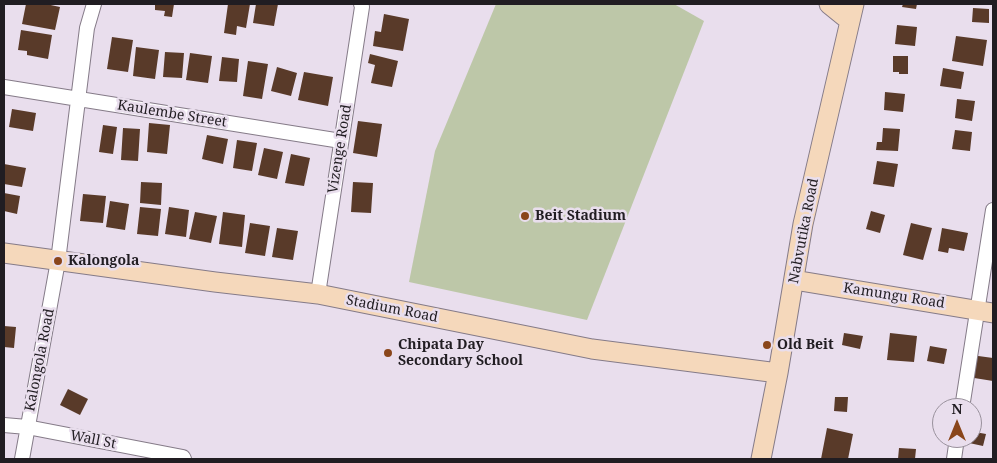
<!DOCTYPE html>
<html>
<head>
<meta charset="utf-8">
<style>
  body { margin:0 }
  #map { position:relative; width:997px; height:463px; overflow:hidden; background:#e9deed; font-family:"Noto Serif",serif }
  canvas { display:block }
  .frame { position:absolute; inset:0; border:5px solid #211d22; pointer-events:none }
  .north { position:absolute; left:932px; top:398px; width:50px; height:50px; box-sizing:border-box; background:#e9deed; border:1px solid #99919c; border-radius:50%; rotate:0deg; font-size:14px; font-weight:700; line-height:20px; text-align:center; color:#211d22 }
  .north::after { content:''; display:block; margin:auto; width:18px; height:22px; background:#8a461b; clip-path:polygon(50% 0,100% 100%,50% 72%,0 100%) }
</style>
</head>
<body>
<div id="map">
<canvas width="997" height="463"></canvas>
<div class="frame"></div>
<div class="north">N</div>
</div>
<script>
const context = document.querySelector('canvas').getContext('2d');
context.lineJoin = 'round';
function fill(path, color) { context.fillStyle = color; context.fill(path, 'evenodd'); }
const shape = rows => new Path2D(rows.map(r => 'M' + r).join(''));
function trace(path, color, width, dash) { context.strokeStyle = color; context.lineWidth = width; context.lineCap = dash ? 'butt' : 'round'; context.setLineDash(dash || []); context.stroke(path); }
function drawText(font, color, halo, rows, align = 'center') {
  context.font = font + ' "Noto Serif",serif'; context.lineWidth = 5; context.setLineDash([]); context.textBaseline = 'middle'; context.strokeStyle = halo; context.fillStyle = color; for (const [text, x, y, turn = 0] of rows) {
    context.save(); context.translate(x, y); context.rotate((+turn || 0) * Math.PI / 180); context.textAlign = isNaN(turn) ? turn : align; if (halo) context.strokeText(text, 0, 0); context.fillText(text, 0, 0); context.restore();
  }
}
fill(shape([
  [496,4,674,4,704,21,587,320,409,282,435,151]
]), '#bdc7a8');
fill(shape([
  [26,4,46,4,60,7,55,30,22,24],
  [155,4,174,4,172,17,164,16,165,11,155,10],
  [228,4,250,4,246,28,237,26,236,35,224,33],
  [256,4,278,4,274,26,253,23],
  [903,4,917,4,916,9,902,7],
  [973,8,989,9,989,23,972,22],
  [384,14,409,19,403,51,373,46,375,31,381,32],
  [897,25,917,27,915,46,895,44],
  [21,30,52,35,48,59,27,55,27,51,18,50],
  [956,36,987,40,983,66,952,61],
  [112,37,133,40,128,72,107,69],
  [136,47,159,50,155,79,133,76],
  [165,52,184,53,182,78,163,77],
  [190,53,212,56,208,83,186,80],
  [370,54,398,61,392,87,371,83,375,65,368,63],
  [893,56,908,56,908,74,899,74,899,72,893,72],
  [222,57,239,59,237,82,219,81],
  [248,61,268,64,262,99,243,96],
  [277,67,297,73,291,96,271,91],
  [943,68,964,72,961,89,940,86],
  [304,72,333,77,328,106,298,100],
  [885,92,905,94,903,112,884,110],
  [957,99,975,101,972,121,955,118],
  [12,109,36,113,33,131,9,127],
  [358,121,382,124,377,157,353,153],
  [149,123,170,125,167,154,147,152],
  [103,125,117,127,113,154,99,152],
  [123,128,140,129,138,161,121,160],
  [883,128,900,129,898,151,876,150,877,142,882,142],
  [955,130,972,132,970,151,952,149],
  [207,135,228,139,223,164,202,159],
  [237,140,257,143,252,171,233,168],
  [264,148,283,152,277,179,258,175],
  [291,154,310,158,304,186,285,183],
  [877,161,898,164,894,187,873,184],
  [4,164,26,168,22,187,4,184],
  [141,182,162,183,161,205,140,203],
  [353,182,373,183,371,213,351,212],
  [4,193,20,196,17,214,4,211],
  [83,194,106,196,103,223,80,221],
  [110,201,129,204,125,230,106,227],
  [140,207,161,209,158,236,137,234],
  [169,207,189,210,186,237,165,234],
  [871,211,885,215,880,233,866,229],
  [195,212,217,216,211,243,189,239],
  [223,212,245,215,242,247,219,244],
  [250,223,270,226,265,256,245,253],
  [911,223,932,228,923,260,903,255],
  [277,228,298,231,293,260,272,257],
  [942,228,968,233,964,251,949,248,948,253,938,251],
  [4,326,16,327,14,348,4,347],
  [844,333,863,336,860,349,842,345],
  [890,333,917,336,914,362,887,360],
  [930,346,947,349,944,364,927,361],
  [971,355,993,358,993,381,968,377],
  [68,389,88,399,80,415,60,405],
  [835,397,848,397,847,412,834,411],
  [972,415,977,416,975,432,986,434,983,446,960,441,960,438,972,438],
  [827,428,853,434,848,459,821,459],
  [899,448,916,449,915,459,898,459]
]), '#593a29');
const street = shape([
  [4,87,341,141],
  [318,294,362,7,361,4],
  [962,408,993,210],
  [4,425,27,427,183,457,184,459],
  [22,459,58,261,87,28,94,4],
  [954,459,957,438]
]);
const secondary = shape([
  [829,4,850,21],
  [4,253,215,282,318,294,592,349,778,373],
  [794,280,993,313],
  [761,459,778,373,803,224,854,4]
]);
trace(street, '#857b88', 16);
trace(secondary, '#857b88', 21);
trace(street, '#fff', 14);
trace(secondary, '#f5d8bb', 19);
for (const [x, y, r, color] of [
  [525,216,5,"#8a461b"],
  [58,261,5,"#8a461b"],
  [767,345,5,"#8a461b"],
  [388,353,5,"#8a461b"]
]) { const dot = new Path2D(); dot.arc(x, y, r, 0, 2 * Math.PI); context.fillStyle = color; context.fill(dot); trace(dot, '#e9deed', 2); }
drawText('14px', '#211d22', '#e9deed', [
  ["Kaulembe Street",172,114,9],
  ["Vizenge Road",340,149,-81],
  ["Nabvutika Road",804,231,-79],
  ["Kamungu Road",894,296,9],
  ["Stadium Road",392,309,11],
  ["Kalongola Road",40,360,-79],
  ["Wall St",93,440,11]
]);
drawText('bold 14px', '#211d22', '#e9deed', [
  ["Beit Stadium",535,216],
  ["Kalongola",68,261],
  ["Chipata Day",398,345],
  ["Secondary School",398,361],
  ["Old Beit",777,345]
], 'left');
</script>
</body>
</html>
